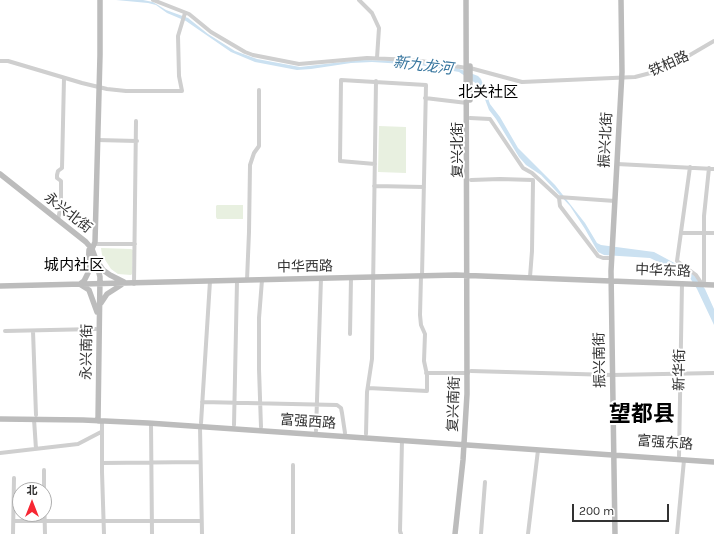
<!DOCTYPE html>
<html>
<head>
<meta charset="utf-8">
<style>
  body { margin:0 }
  #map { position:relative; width:714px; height:534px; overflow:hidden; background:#fff; font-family:Karla,"Noto Sans SC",sans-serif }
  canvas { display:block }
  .north { position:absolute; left:12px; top:482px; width:40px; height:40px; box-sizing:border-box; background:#fff; border:1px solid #adadad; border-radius:50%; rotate:0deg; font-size:11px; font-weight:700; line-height:16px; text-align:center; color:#323232 }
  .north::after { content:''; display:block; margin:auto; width:14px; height:18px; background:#f72733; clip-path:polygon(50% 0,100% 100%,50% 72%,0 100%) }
  .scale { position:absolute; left:572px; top:504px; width:97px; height:18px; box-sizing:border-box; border:2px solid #323232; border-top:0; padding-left:5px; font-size:12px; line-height:14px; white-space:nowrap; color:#323232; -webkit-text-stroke:3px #fff; paint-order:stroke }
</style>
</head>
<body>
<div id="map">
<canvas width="714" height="534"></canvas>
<div class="north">北</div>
<div class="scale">200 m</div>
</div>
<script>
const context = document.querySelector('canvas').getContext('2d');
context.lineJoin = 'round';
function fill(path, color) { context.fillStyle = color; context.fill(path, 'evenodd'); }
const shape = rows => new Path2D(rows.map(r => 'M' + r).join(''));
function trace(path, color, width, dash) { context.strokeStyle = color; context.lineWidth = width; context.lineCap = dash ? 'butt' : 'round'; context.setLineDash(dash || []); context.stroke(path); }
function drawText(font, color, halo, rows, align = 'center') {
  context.font = font + ' Karla,"Noto Sans SC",sans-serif'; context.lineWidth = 4; context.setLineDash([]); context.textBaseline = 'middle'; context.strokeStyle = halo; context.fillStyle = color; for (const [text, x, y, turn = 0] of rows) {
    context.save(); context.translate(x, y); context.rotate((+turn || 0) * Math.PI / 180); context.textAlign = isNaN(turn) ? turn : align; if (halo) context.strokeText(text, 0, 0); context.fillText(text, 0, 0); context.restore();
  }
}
fill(shape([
  [379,126,406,127,406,173,378,172],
  [217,205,243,205,243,219,217,219,216,217,216,206],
  [101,248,131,249,133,250,132,274,131,275,118,274,111,269,102,255]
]), '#e8f0e0');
fill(shape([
  [116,0,143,0,153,2,166,10,188,18,208,34,235,51,257,59,300,67,359,60,409,61,457,68,478,76,481,79,490,104,500,117,518,148,555,185,585,223,597,243,601,245,654,252,680,266,696,277,705,289,714,309,714,325,697,289,690,278,685,275,650,258,604,255,598,252,585,229,570,206,541,175,526,165,519,157,496,119,489,110,480,86,459,72,420,65,372,62,351,63,311,69,297,70,255,62,231,52,186,21,167,13,156,5,148,3]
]), '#cbe1f1');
trace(shape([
  [153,0,189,14,211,32,245,52,253,55,299,64,367,58,414,60,467,68],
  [359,0,372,13,379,28,377,58],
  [0,61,8,61,82,83,107,89,126,91,182,91,179,76,178,36,185,13],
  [470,68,522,82,635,77,666,69,714,41],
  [425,98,467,103],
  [470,118,490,119,523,168,532,173,559,198,560,206,598,256,603,258,611,258],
  [97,140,137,141],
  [375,164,340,161,341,80,426,85,422,276],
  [617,164,714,169],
  [690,167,677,261,696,275,702,284],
  [471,180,500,179,533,180,533,182,532,251,530,277],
  [374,186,424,187],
  [558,197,615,201],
  [58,220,61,204,61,181,57,178,57,175,58,171,62,168,64,78],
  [681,233,714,233],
  [95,244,135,244],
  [247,280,249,232,250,165,254,153,259,146,259,90],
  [134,284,136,121],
  [704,284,704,216,709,168],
  [5,331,96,329],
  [33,331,36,415],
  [350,334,351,278],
  [471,371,612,375,714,373],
  [426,373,468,373],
  [368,388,427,391,427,375,424,361,425,334,421,325,420,315,421,276],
  [202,402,337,405,341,408,342,413,345,433],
  [34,419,36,449],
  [102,421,102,472,104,534],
  [151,423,152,534],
  [201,423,210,281],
  [234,425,237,281],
  [200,427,202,534],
  [261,427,259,369,259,318,262,280],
  [316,431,321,278],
  [366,434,367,392,372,359,376,81],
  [0,453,78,444,101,432],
  [679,456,682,283],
  [102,463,200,462],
  [293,465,293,534],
  [44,470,44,490],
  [44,493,45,534],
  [14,521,201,521],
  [13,534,14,478],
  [401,534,400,531,402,440],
  [481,534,485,482],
  [528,534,538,450],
  [677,534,684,460]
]), '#cfcfcf', 4);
trace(shape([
  [470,66,470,100],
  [0,174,86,242,92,249,95,257,100,277,98,421],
  [92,249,95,242,100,55,100,0],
  [99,264,103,270,110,275,124,282],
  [80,284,84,281,88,273,89,250],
  [81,285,89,290,97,312],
  [0,286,456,275,714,285],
  [101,303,107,294,121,285],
  [0,419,83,420,148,423,714,462],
  [455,534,463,460,467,394,466,0],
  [615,534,611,271,622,72,621,0]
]), '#bcbcbc', 5.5);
drawText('14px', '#323232', '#fff', [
  ["铁柏路",669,64,-24],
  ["振兴北街",606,140,-87],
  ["复兴北街",458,150,-90],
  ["永兴北街",68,213,38],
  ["中华西路",305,267,-1],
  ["中华东路",663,271,2],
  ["永兴南街",87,352,-89],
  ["振兴南街",600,360,-91],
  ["新华街",680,370,-89],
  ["复兴南街",454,404,-88],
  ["富强西路",308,422,4],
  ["富强东路",665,443,4]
]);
drawText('italic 15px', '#36759e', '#fff', [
  ["新九龙河",423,66,7]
]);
drawText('15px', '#000', '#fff', [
  ["北关社区",488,93],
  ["城内社区",74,266]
]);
drawText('bold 22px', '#000', '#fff', [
  ["望都县",642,415]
]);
</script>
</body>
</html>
